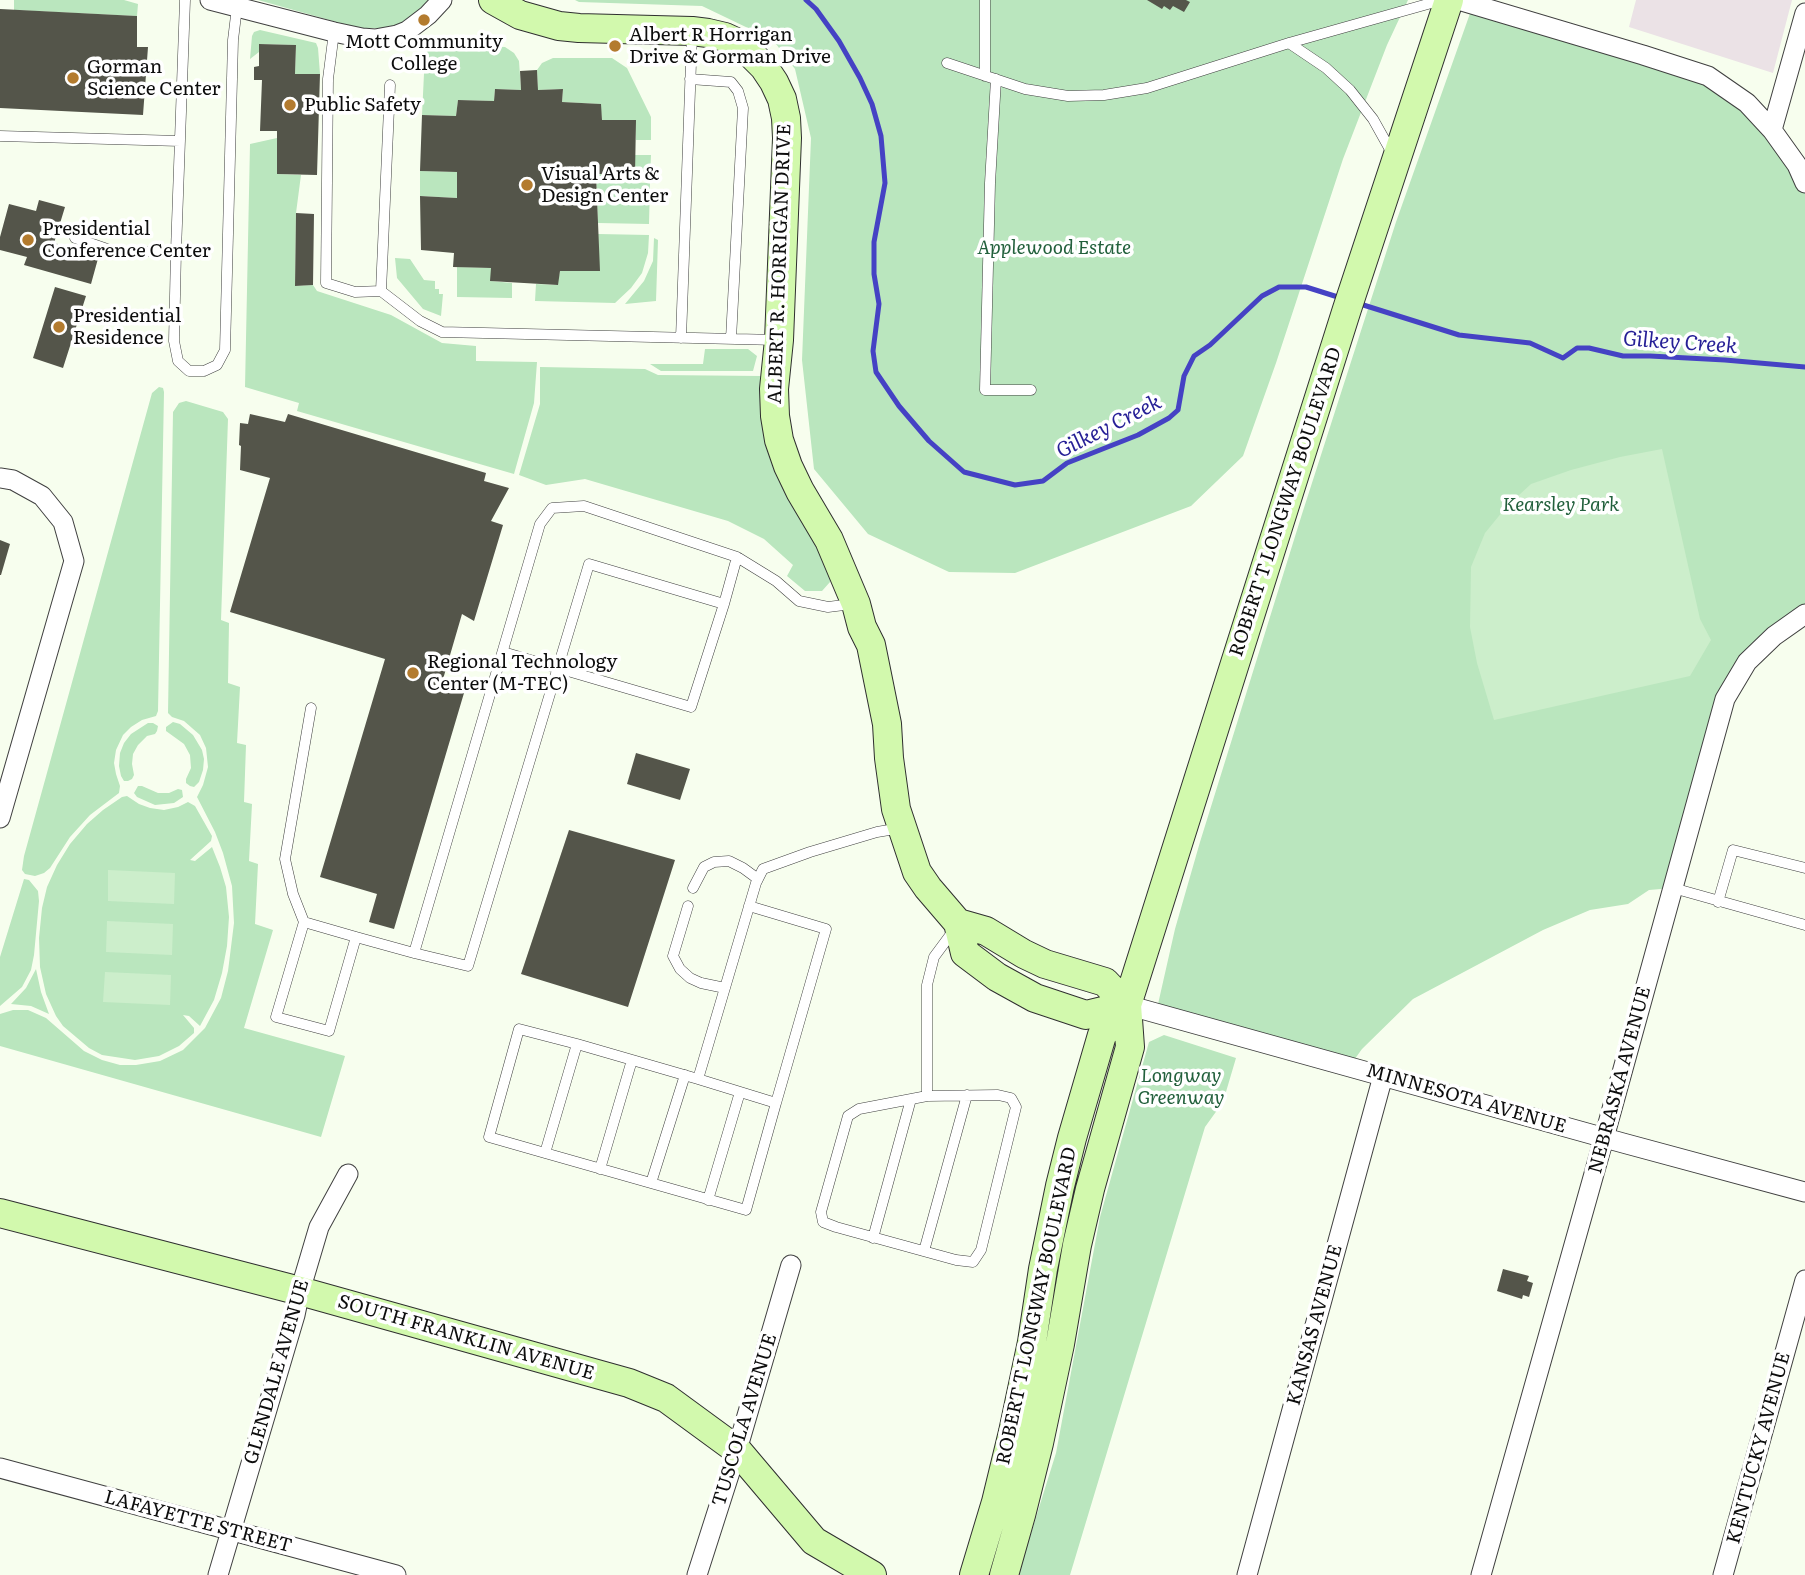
<!DOCTYPE html>
<html>
<head>
<meta charset="utf-8">
<style>
  body { margin:0 }
  canvas { display:block; background:#f7feee }
</style>
</head>
<body>
<canvas width="1805" height="1575"></canvas>
<script>
const context = document.querySelector('canvas').getContext('2d');
context.lineJoin = 'round';
function fill(path, color) { context.fillStyle = color; context.fill(path, 'evenodd'); }
const shape = rows => new Path2D(rows.map(r => 'M' + r).join(''));
function trace(path, color, width, dash) { context.strokeStyle = color; context.lineWidth = width; context.lineCap = dash ? 'butt' : 'round'; context.setLineDash(dash || []); context.stroke(path); }
function drawText(font, color, halo, rows, align = 'center') {
  context.font = font + ' Literata,serif'; context.lineWidth = 7; context.setLineDash([]); context.textBaseline = 'middle'; context.strokeStyle = halo; context.fillStyle = color; for (const [text, x, y, turn = 0] of rows) {
    context.save(); context.translate(x, y); context.rotate((+turn || 0) * Math.PI / 180); context.textAlign = isNaN(turn) ? turn : align; if (halo) context.strokeText(text, 0, 0); context.fillText(text, 0, 0); context.restore();
  }
}
fill(shape([
  [1636,0,1792,0,1773,73,1629,27]
]), '#ebe2e6');
fill(shape([
  [14,0,124,0,138,4,137,16,14,10],
  [258,0,428,0,419,11,401,24,385,28,358,28],
  [575,0,1408,0,1387,45,1343,159,1276,363,1243,456,1191,506,1015,573,949,572,868,534,814,469,802,360,811,138,795,69,773,40,702,6,579,2],
  [1473,5,1708,76,1772,130,1805,186,1805,614,1747,662,1673,888,1649,890,1628,904,1590,910,1543,930,1413,999,1362,1049,1349,1067,1156,1013,1175,929,1200,842,1302,514,1396,222],
  [260,30,316,43,318,48,320,74,295,74,296,45,260,44,259,52,250,59,252,36,254,32],
  [484,46,505,47,514,53,519,61,521,90,495,89,494,101,458,100,456,116,422,115,425,53,431,49],
  [553,58,612,58,627,68,651,117,651,140,636,140,635,120,602,120,600,104,562,102,563,89,538,90,537,70,542,63],
  [277,138,277,174,301,175,296,213,295,286,313,285,317,291,391,315,442,343,476,346,476,361,537,362,534,403,514,474,297,411,299,403,245,387,250,144],
  [635,155,651,155,650,178,623,178,622,174,635,174],
  [420,171,457,172,457,198,420,196],
  [596,174,618,174,618,182,650,183,649,224,598,223],
  [598,234,649,235,648,253,642,273,631,288,615,303,535,301,536,284,557,285,560,271,599,271],
  [654,238,658,240,656,301,625,304,644,281,653,261],
  [395,258,410,259,424,280,435,281,435,289,439,289,439,294,443,294,441,316,423,309,397,278],
  [457,267,491,268,491,281,512,283,512,298,457,297],
  [705,349,748,349,757,356,753,371,661,371,650,364,703,364],
  [540,367,645,369,658,375,762,376,829,566,830,582,822,591,805,591,787,576,793,565,764,539,728,521,585,479,546,485,519,475,540,404],
  [159,387,163,388,164,392,158,711,156,716,142,720,131,727,123,735,116,750,114,763,116,774,120,786,119,793,90,815,70,837,50,868,44,873,35,876,25,874,22,870,24,856,152,393],
  [186,401,223,412,228,419,221,620,229,623,228,683,240,687,237,743,246,745,244,802,252,804,249,861,258,864,255,924,273,930,244,1028,345,1056,321,1137,0,1046,0,1014,13,1010,28,1010,46,1018,84,1051,102,1060,120,1065,136,1065,160,1061,183,1050,205,1028,221,998,228,971,234,923,232,886,223,853,215,832,197,797,203,785,208,767,206,748,200,735,184,721,172,717,168,713,173,412,179,403],
  [173,722,180,724,193,735,202,750,204,759,203,770,199,782,194,787,190,786,186,783,186,779,191,768,190,755,184,744,166,731,166,727],
  [148,723,153,723,158,726,157,731,155,734,147,736,138,745,133,754,132,764,134,775,132,779,128,781,124,781,121,776,119,766,120,753,124,743,131,734],
  [138,786,142,786,158,793,169,793,178,789,182,790,183,797,174,803,155,805,137,797,134,793],
  [127,796,139,804,150,808,164,810,178,807,188,802,195,806,212,836,211,841,190,860,195,861,212,847,220,867,226,887,229,917,227,946,222,973,214,1000,200,1026,189,1016,183,1015,194,1028,194,1033,179,1046,159,1056,135,1060,102,1055,89,1048,63,1026,56,1016,46,994,40,967,39,938,42,908,47,887,57,865,70,844,87,824,103,810,122,797],
  [24,879,29,880,38,891,39,901,34,955,31,970,22,987,0,1006,0,957],
  [36,969,41,992,49,1014,31,1006,11,1004,26,988],
  [1164,1035,1236,1058,1223,1102,1205,1127,1070,1575,1018,1575,1056,1453,1100,1217,1149,1042]
]), '#bae6be');
fill(shape([
  [1662,449,1700,619,1711,640,1690,676,1494,720,1477,663,1470,627,1471,567,1485,533,1507,506,1531,484,1571,470,1620,457],
  [108,870,175,873,174,904,108,901],
  [107,921,173,924,172,955,106,952],
  [105,972,171,975,170,1005,103,1002]
]), '#cceecb');
trace(shape([
  [806,0,816,9,839,41,860,78,872,104,881,136,885,183,874,242,874,274,879,304,873,351,876,372,899,406,929,441,964,472,1015,485,1043,481,1067,463,1138,435,1169,418,1178,410,1184,376,1194,356,1210,345,1262,296,1279,287,1306,287,1341,298],
  [1357,303,1459,335,1530,343,1563,358,1577,348,1589,348,1623,356,1650,356,1725,360,1805,367]
]), '#4542c4', 5);
fill(shape([
  [1147,0,1186,0,1190,2,1184,12,1173,6,1170,10,1164,6,1162,9],
  [0,9,137,16,137,47,148,47,143,115,0,108],
  [259,44,296,45,295,74,320,74,317,175,277,174,277,131,260,131,262,80,254,80,254,67,259,66],
  [537,70,538,90,563,89,562,102,601,104,602,120,636,120,635,174,596,174,600,271,560,271,558,285,490,281,491,268,453,267,454,253,421,250,420,196,457,198,457,172,420,171,422,115,456,116,458,100,494,101,495,89,521,90,520,71],
  [39,200,65,207,54,243,99,255,91,284,24,265,27,257,0,250,0,237,9,204,36,211],
  [296,213,314,214,313,285,295,286],
  [55,287,86,296,63,368,33,358],
  [250,414,285,422,288,414,486,473,484,481,509,488,491,521,503,525,474,621,462,614,441,686,464,693,394,929,369,922,377,894,320,877,385,659,230,612,270,478,240,470,241,446,239,445,240,423,248,424],
  [0,540,10,544,1,575,0,575],
  [636,753,690,769,680,800,627,784],
  [569,830,675,860,628,1007,521,974],
  [1503,1269,1529,1276,1527,1281,1533,1283,1529,1297,1523,1295,1522,1299,1497,1291]
]), '#54554a');
const lane = shape([
  [185,0,176,251,174,341,178,361,189,371,204,371,217,365,225,350,233,40,237,7],
  [985,0,985,76],
  [334,32,328,79,326,283,355,292,381,291,420,321,442,332,778,340],
  [1289,43,1326,68,1350,90,1373,119,1392,153],
  [947,63,1025,89,1068,96,1104,95,1147,88,1289,43,1442,0],
  [690,79,731,82,738,91,743,108,731,339],
  [996,79,990,183,985,390,1031,390],
  [0,136,180,141],
  [75,238,116,252,176,251],
  [381,291,390,85],
  [681,338,692,35],
  [737,557,724,604,589,564,468,966,414,953,540,524,552,508,584,506,737,557,776,581,799,601,828,607,852,604],
  [503,652,691,707,724,604],
  [693,888,704,867,714,862,729,861,743,868,758,879],
  [1673,888,1805,925],
  [1718,902,1733,850,1805,868],
  [688,906,673,956,680,969,690,978,701,983,725,988],
  [749,906,826,929,776,1103,698,1079,756,883,763,869,810,852,877,832,901,828],
  [304,922,293,894,285,859,311,708],
  [356,937,329,1031,276,1017,304,922,356,937,414,953],
  [698,1079,577,1044,545,1153,746,1210,776,1103],
  [927,1096,859,1109,848,1116,821,1212,823,1222,836,1227,956,1260,973,1262,981,1250,1016,1107,1011,1098,998,1095,927,1096,927,985,934,957,954,930],
  [545,1153,489,1137,519,1029,577,1044],
  [600,1169,632,1060],
  [651,1183,685,1075],
  [708,1200,740,1092],
  [873,1238,911,1099],
  [924,1251,967,1095]
]);
const street = shape([
  [210,0,334,32,362,38,375,39,397,35,407,31,428,15,442,0],
  [1458,0,1643,55,1708,76,1747,103,1772,130,1797,165,1805,183],
  [1772,130,1805,13],
  [0,478,13,480,42,496,63,522,74,561,0,818],
  [1127,1005,1623,1143,1805,1192],
  [0,1468,396,1575],
  [218,1575,295,1315,300,1291,319,1227,348,1174],
  [697,1575,737,1450,791,1265],
  [1247,1575,1383,1076],
  [1481,1575,1599,1156,1725,699,1747,662,1774,636,1805,614],
  [1723,1575,1805,1280]
]);
const secondary = shape([
  [493,0,520,15,559,26,579,28,692,31,708,33,725,37,738,43,751,54,764,67,774,82,782,99,786,118,787,138,779,340,774,389,775,416,779,440,788,466,800,491,829,540,856,604,862,627,871,645,887,724,889,758,896,809,917,872,928,888,958,923,965,953,997,977,1035,998,1086,1015,1127,1005],
  [958,923,986,931,1024,954,1045,964,1105,982,1127,1005],
  [0,1213,300,1291,629,1383,666,1398,737,1450,814,1541,872,1575],
  [974,1575,996,1502,1013,1432,1032,1342,1043,1269,1060,1186,1072,1138,1102,1035,1127,1005],
  [1004,1575,1021,1515,1039,1443,1060,1344,1077,1245,1090,1189,1130,1047,1127,1005,1347,309,1449,0]
]);
trace(lane, '#404040', 11);
trace(street, '#404040', 21);
trace(secondary, '#2f2f2f', 30);
trace(lane, '#fff', 10);
trace(street, '#fff', 19);
trace(secondary, '#d2f9ad', 28);
for (const [x, y, r, color] of [
  [424,20,7,"#b37b2e"],
  [615,46,7,"#b37b2e"],
  [73,78,7,"#b37b2e"],
  [290,105,7,"#b37b2e"],
  [527,185,7,"#b37b2e"],
  [28,240,7,"#b37b2e"],
  [59,327,7,"#b37b2e"],
  [413,673,7,"#b37b2e"]
]) { const dot = new Path2D(); dot.arc(x, y, r, 0, 2 * Math.PI); context.fillStyle = color; context.fill(dot); trace(dot, '#fff', 2.5); }
drawText('19px', '#0d0d0d', '#fff', [
  ["Albert R Horrigan",629,35],
  ["Drive & Gorman Drive",629,57],
  ["Mott Community",424,42,"center"],
  ["College",424,64,"center"],
  ["Gorman",87,67],
  ["Science Center",87,89],
  ["Public Safety",304,105],
  ["Visual Arts &",541,174],
  ["Design Center",541,196],
  ["Presidential",42,229],
  ["Conference Center",42,251],
  ["Presidential",73,316],
  ["Residence",73,338],
  ["Regional Technology",427,662],
  ["Center (M-TEC)",427,684]
], 'left');
drawText('italic 19px', '#22603c', '#fff', [
  ["Applewood Estate",1054,248],
  ["Kearsley Park",1561,505],
  ["Longway",1181,1076],
  ["Greenway",1181,1098]
]);
drawText('19px', '#0d0d0d', '#fff', [
  ["ALBERT R. HORRIGAN DRIVE",780,264,-88],
  ["ROBERT T LONGWAY BOULEVARD",1286,502,-72],
  ["NEBRASKA AVENUE",1620,1080,-75],
  ["MINNESOTA AVENUE",1466,1099,16],
  ["ROBERT T LONGWAY BOULEVARD",1037,1306,-78],
  ["KANSAS AVENUE",1315,1325,-75],
  ["SOUTH FRANKLIN AVENUE",466,1338,16],
  ["GLENDALE AVENUE",277,1372,-74],
  ["TUSCOLA AVENUE",745,1420,-73],
  ["KENTUCKY AVENUE",1759,1448,-75],
  ["LAFAYETTE STREET",198,1522,15]
]);
drawText('italic 21px', '#261f96', '#fff', [
  ["Gilkey Creek",1680,343,4],
  ["Gilkey Creek",1109,427,-27]
]);
</script>
</body>
</html>
